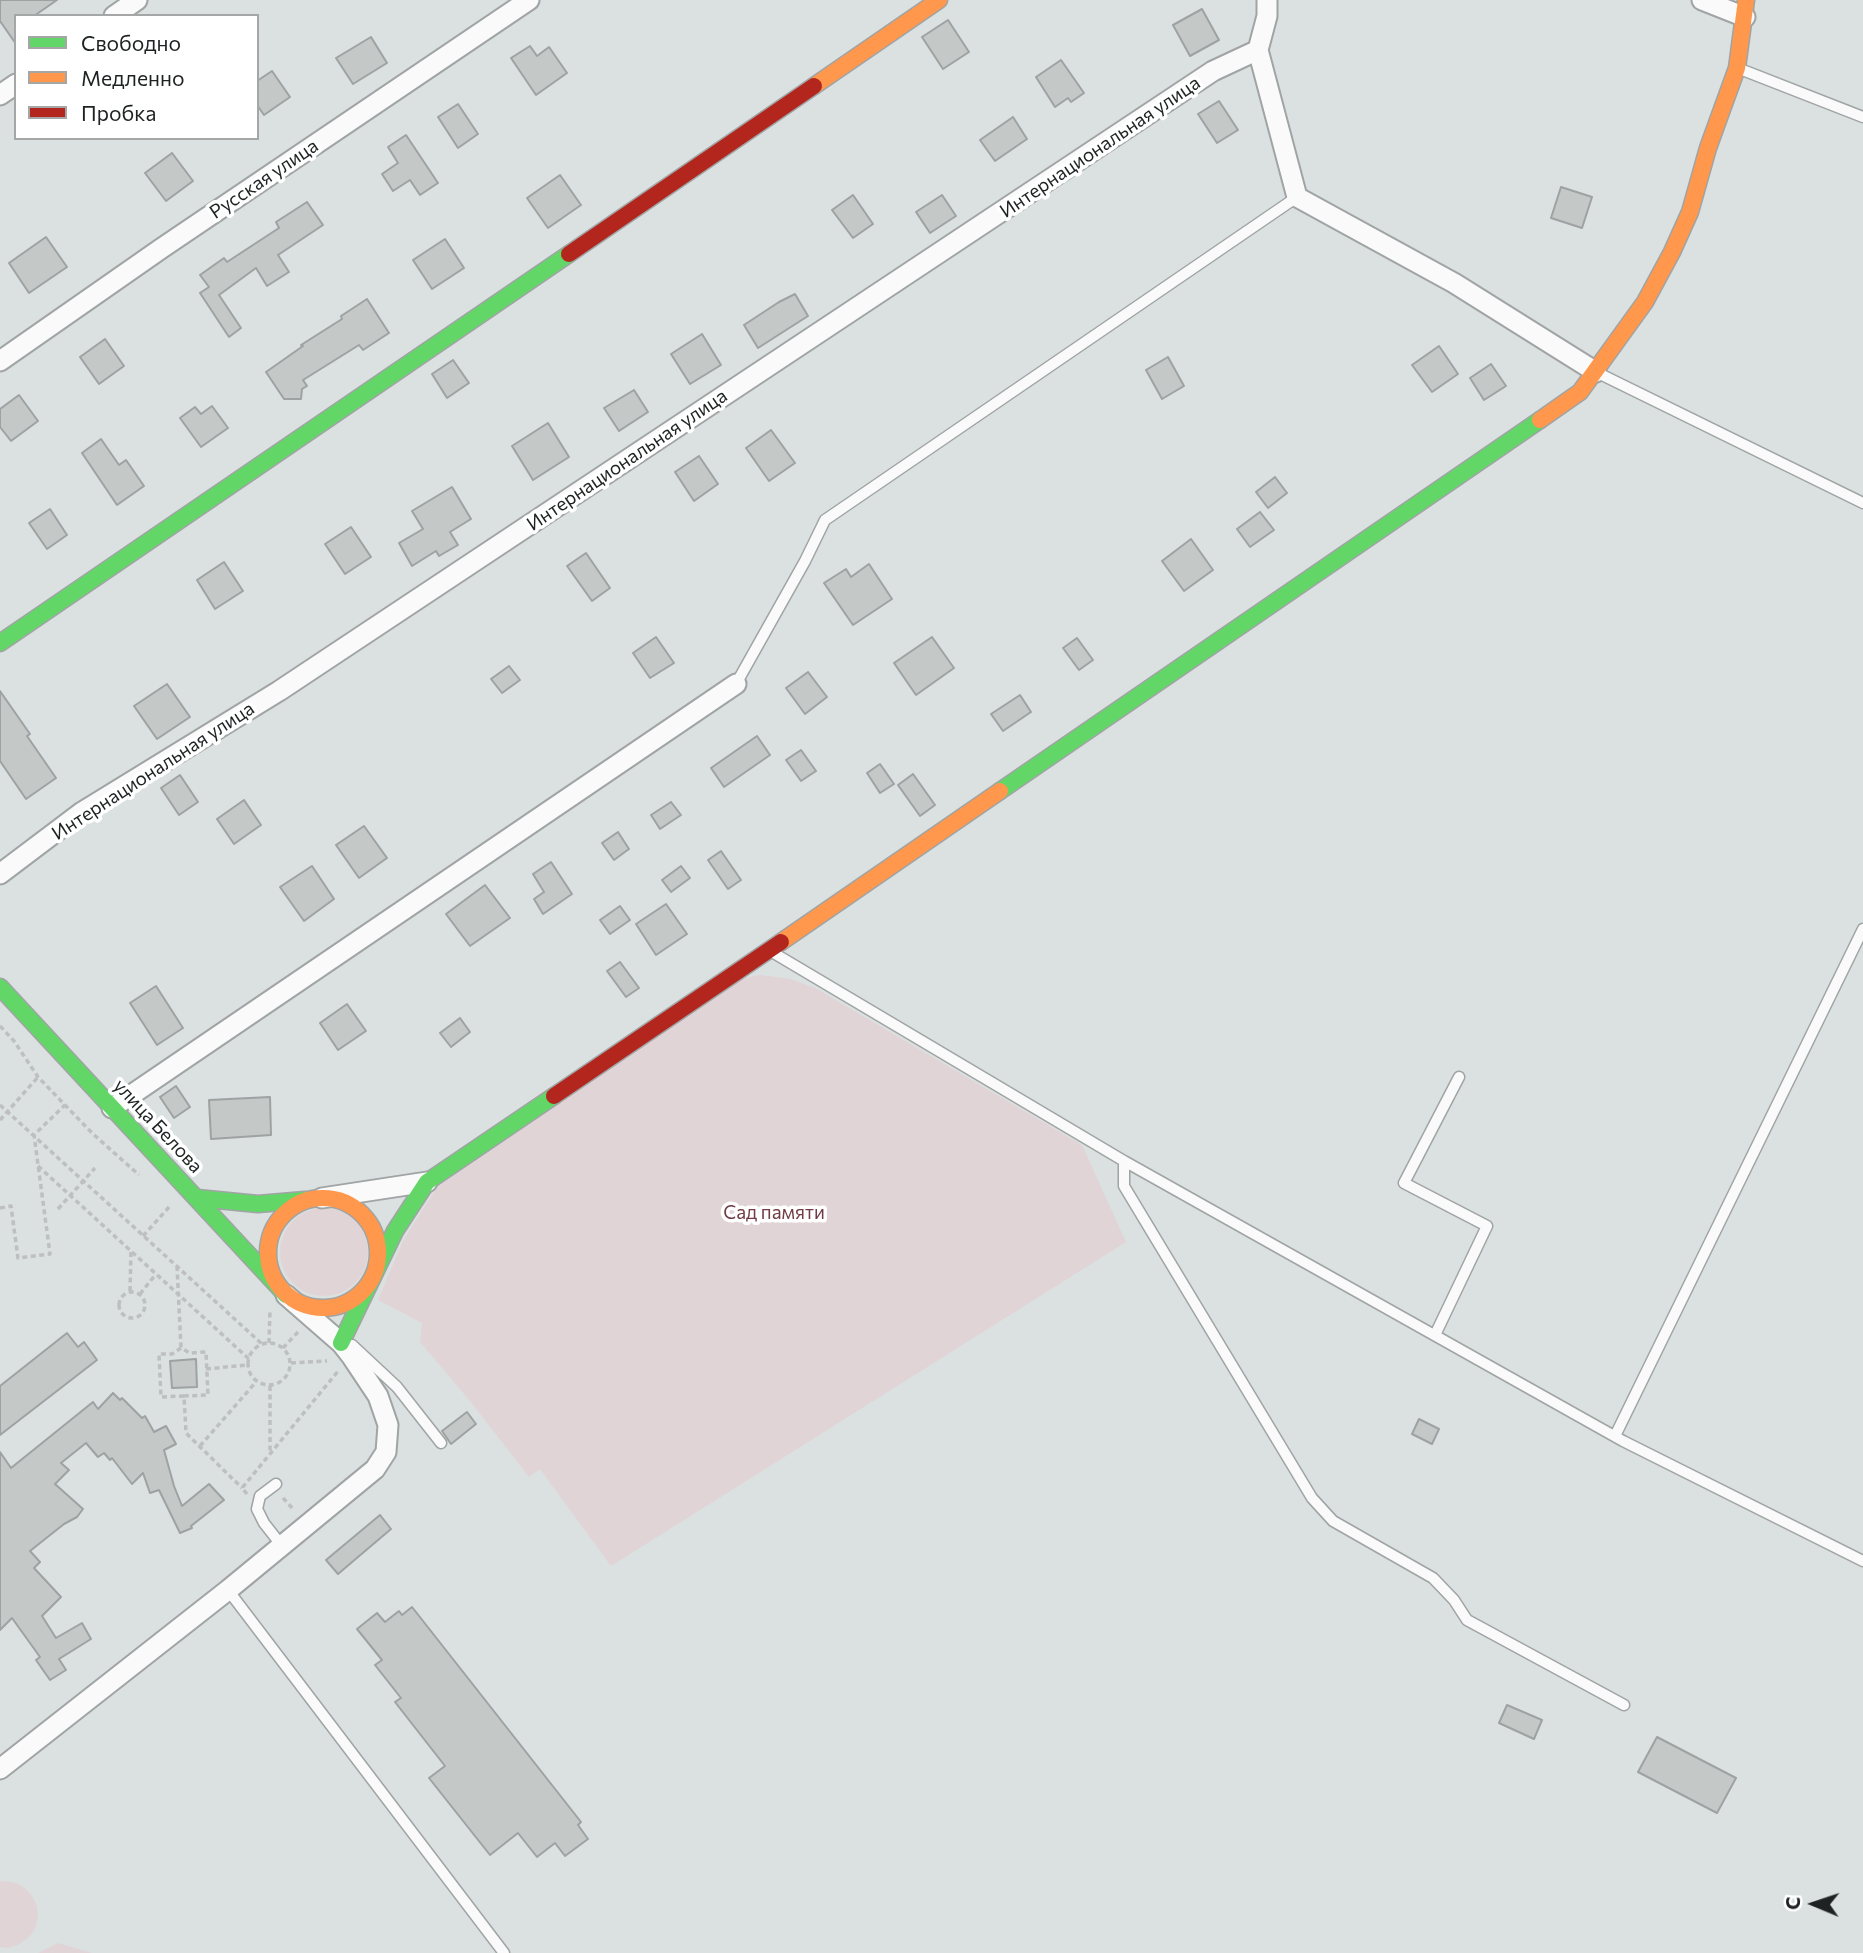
<!DOCTYPE html>
<html>
<head>
<meta charset="utf-8">
<style>
  body { margin:0 }
  #map { position:relative; width:1863px; height:1953px; overflow:hidden; background:#dbe0e0; font-family:Commissioner,sans-serif }
  canvas { display:block }
  .legend { position:absolute; left:14px; top:14px; width:245px; height:126px; box-sizing:border-box; background:#fff; border:2px solid #a5a7a7; margin:0; padding:9px 12px; list-style:none; font-size:21px; color:#1e2222 }
  .legend li { display:flex; align-items:center; gap:14px; height:35px }
  .legend b { width:35px; border:2px solid #a5a7a7 }
  .north { position:absolute; left:1779px; top:1869px; width:70px; height:70px; -webkit-text-stroke:5px #fff; paint-order:stroke; rotate:272deg; font-size:19px; font-weight:700; line-height:28px; text-align:center; color:#1e2222 }
  .north::after { content:''; display:block; margin:auto; width:24px; height:32px; background:#1e2222; clip-path:polygon(50% 0,100% 100%,50% 72%,0 100%) }
</style>
</head>
<body>
<div id="map">
<canvas width="1863" height="1953"></canvas>
<ul class="legend">
<li><b style="height:9px;background:#63d668"></b>Свободно</li>
<li><b style="height:9px;background:#ff974d"></b>Медленно</li>
<li><b style="height:9px;background:#b3261e"></b>Пробка</li>
</ul>
<div class="north">С</div>
</div>
<script>
const context = document.querySelector('canvas').getContext('2d');
context.lineJoin = 'round';
function fill(path, color) { context.fillStyle = color; context.fill(path, 'evenodd'); }
const shape = rows => new Path2D(rows.map(r => 'M' + r).join(''));
function trace(path, color, width, dash) { context.strokeStyle = color; context.lineWidth = width; context.lineCap = dash ? 'butt' : 'round'; context.setLineDash(dash || []); context.stroke(path); }
function drawText(font, color, halo, rows, align = 'center') {
  context.font = font + ' Commissioner,sans-serif'; context.lineWidth = 7; context.setLineDash([]); context.textBaseline = 'middle'; context.strokeStyle = halo; context.fillStyle = color; for (const [text, x, y, turn = 0] of rows) {
    context.save(); context.translate(x, y); context.rotate((+turn || 0) * Math.PI / 180); context.textAlign = isNaN(turn) ? turn : align; if (halo) context.strokeText(text, 0, 0); context.fillText(text, 0, 0); context.restore();
  }
}
fill(shape([
  [760,975,791,979,817,989,1082,1145,1126,1242,611,1566,540,1469,529,1477,470,1401,420,1342,422,1323,378,1300,403,1241,437,1187,742,979],
  '280 1252a44 44 0 1 1 88 0a44 44 0 1 1-88 0Z',
  [6,1881,16,1883,25,1888,32,1896,37,1906,38,1918,35,1929,28,1938,18,1945,7,1948,0,1947,0,1882],
  [58,1943,92,1953,38,1953]
]), '#e1d4d6');
const building = shape([
  [0,0,57,0,34,16,16,16,16,44,0,21,0,0],
  [1202,9,1219,40,1190,56,1173,25,1202,9],
  [948,20,969,52,943,69,922,37,948,20],
  [371,37,387,63,353,84,336,58,371,37],
  [530,46,537,56,549,47,567,73,536,95,511,58,530,46],
  [1061,60,1084,93,1071,102,1068,98,1055,107,1036,77,1061,60],
  [272,71,290,97,264,115,257,105,257,81,272,71],
  [1219,101,1238,130,1217,143,1198,114,1219,101],
  [458,104,478,134,458,148,438,117,458,104],
  [1013,117,1027,139,995,161,980,140,1013,117],
  [406,135,438,183,420,195,410,180,393,191,382,174,398,163,388,147,406,135],
  [172,153,193,181,166,201,145,173,172,153],
  [560,175,581,205,548,228,527,198,560,175],
  [1561,187,1592,197,1582,228,1551,218,1561,187],
  [853,195,873,224,853,238,832,210,853,195],
  [942,195,956,216,930,233,916,212,942,195],
  [307,202,323,225,278,255,289,272,267,286,256,268,219,295,241,328,229,337,200,293,209,287,200,275,224,258,227,262,279,228,276,222,307,202],
  [46,237,67,267,29,293,9,263,46,237],
  [445,239,464,268,432,289,413,260,445,239],
  [795,294,808,316,758,348,744,325,779,302,795,294],
  [367,299,389,333,363,350,359,345,303,380,307,386,302,389,301,399,284,399,266,372,303,346,301,345,342,319,341,316,367,299],
  [702,334,721,365,690,384,671,354,702,334],
  [105,339,124,366,99,384,80,357,105,339],
  [1439,346,1458,374,1432,392,1412,365,1439,346],
  [1168,357,1184,386,1162,399,1146,370,1168,357],
  [453,360,469,383,447,398,432,374,453,360],
  [1491,364,1506,386,1484,400,1470,378,1491,364],
  [634,390,648,412,619,431,604,408,634,390],
  [19,395,38,421,11,441,0,427,0,409,19,395],
  [212,406,228,428,201,447,180,418,195,407,201,414,212,406],
  [548,423,569,457,533,480,512,446,548,423],
  [771,430,795,463,769,481,746,448,771,430],
  [101,439,119,465,126,460,144,486,117,505,82,453,101,439],
  [699,456,718,484,694,501,675,472,699,456],
  [1275,477,1287,493,1268,508,1256,492,1275,477],
  [452,487,471,519,450,532,458,545,439,556,436,551,412,566,399,543,423,529,412,511,452,487],
  [50,509,67,535,47,549,29,523,50,509],
  [1260,512,1274,530,1250,547,1237,529,1260,512],
  [351,527,371,557,345,574,325,544,351,527],
  [1191,539,1213,570,1184,591,1162,561,1191,539],
  [586,553,610,588,592,601,567,566,586,553],
  [224,562,243,591,215,609,197,580,224,562],
  [869,564,892,599,853,625,824,583,846,569,851,577,869,564],
  [656,637,674,663,650,678,633,653,656,637],
  [932,637,954,668,916,695,894,663,932,637],
  [1077,638,1093,660,1079,670,1063,648,1077,638],
  [509,666,520,680,502,693,491,679,509,666],
  [808,672,827,697,805,714,786,688,808,672],
  [167,684,190,717,157,739,134,706,167,684],
  [0,691,30,734,27,736,56,778,26,799,0,761,0,691],
  [1020,695,1031,712,1003,731,991,714,1020,695],
  [757,736,770,755,724,787,711,768,757,736],
  [801,750,816,771,801,781,786,760,801,750],
  [880,764,894,784,880,793,867,773,880,764],
  [913,774,935,805,920,816,898,785,913,774],
  [180,775,198,802,179,815,161,788,180,775],
  [244,800,261,825,234,844,217,819,244,800],
  [671,802,681,815,660,829,651,815,671,802],
  [364,826,387,858,359,878,336,845,364,826],
  [618,832,629,849,614,860,602,843,618,832],
  [721,851,741,880,728,889,708,860,721,851],
  [551,862,572,894,543,914,534,899,544,892,533,874,551,862],
  [312,866,334,899,304,921,280,887,312,866],
  [681,866,690,878,671,892,662,880,681,866],
  [485,885,510,918,470,946,446,914,485,885],
  [666,904,687,934,656,955,636,924,666,904],
  [620,906,630,920,610,934,600,920,620,906],
  [620,962,639,988,626,997,607,971,620,962],
  [156,986,183,1028,157,1045,130,1003,156,986],
  [347,1004,366,1031,338,1050,320,1023,347,1004],
  [460,1018,470,1032,451,1047,440,1033,460,1018],
  [176,1086,190,1107,174,1118,160,1097,176,1086],
  [270,1097,271,1135,211,1139,209,1100,270,1097],
  [67,1333,78,1347,84,1342,97,1360,0,1435,0,1386,67,1333],
  [196,1359,197,1387,172,1388,170,1361,196,1359],
  [113,1393,120,1400,122,1398,142,1418,145,1416,154,1432,166,1426,176,1444,164,1450,174,1486,182,1506,209,1484,224,1500,191,1526,192,1528,180,1533,159,1490,150,1493,143,1473,132,1484,112,1458,110,1460,104,1453,98,1457,86,1443,61,1463,69,1470,55,1484,83,1509,77,1517,64,1524,30,1551,40,1562,34,1568,61,1597,42,1616,56,1638,82,1623,91,1639,59,1659,66,1670,50,1680,36,1660,40,1657,12,1618,0,1630,0,1452,11,1468,93,1402,98,1409,113,1393],
  [467,1412,476,1424,451,1444,442,1431,467,1412],
  [1419,1419,1439,1429,1432,1444,1412,1434,1419,1419],
  [380,1515,391,1529,338,1574,326,1560,380,1515],
  [412,1607,581,1822,578,1825,588,1839,565,1856,555,1843,537,1857,518,1833,490,1855,429,1778,445,1766,395,1702,401,1698,375,1665,382,1660,357,1629,377,1613,385,1622,399,1611,402,1615,412,1607],
  [1507,1705,1542,1720,1534,1739,1499,1723,1507,1705],
  [1657,1737,1736,1778,1717,1813,1638,1772,1657,1737]
]);
fill(building, '#c4c9c8');
trace(building, '#9ea2a2', 2);
const lane = shape([
  [1740,69,1863,117],
  [1596,372,1863,503],
  [736,684,805,561,825,520,1297,197],
  [772,952,1124,1161,1623,1441,1863,1561],
  [1124,1161,1124,1186,1312,1498,1333,1521,1433,1578,1454,1600,1467,1620,1624,1705],
  [1435,1335,1487,1226,1404,1183,1459,1077],
  [352,1345,397,1387,441,1443],
  [1615,1436,1863,929],
  [276,1484,260,1496,257,1509,264,1523,282,1546],
  [228,1590,504,1953]
]);
const street = shape([
  [1267,0,1267,16,1258,50,1297,197,1454,283,1596,372],
  [1702,0,1745,17],
  [114,16,137,0],
  [0,95,16,84],
  [0,361,162,248,529,0],
  [0,874,82,812,279,691,1213,71,1258,50],
  [112,1108,736,684],
  [322,1198,427,1182],
  [0,1769,228,1590,375,1469,386,1452,388,1425,378,1396,352,1357,341,1343,286,1295]
]);
const fast = shape([
  [0,643,569,254],
  [1000,791,1540,420],
  [0,987,286,1295],
  [197,1198,258,1204,305,1200],
  [341,1343,395,1231,427,1182,554,1096]
]);
const slow = shape([
  [814,86,939,0],
  [1540,420,1580,392,1645,302,1672,252,1690,212,1708,148,1737,68,1746,0],
  [781,942,1000,791],
  '268 1253a55 55 0 1 1 110 0a55 55 0 1 1-110 0Z'
]);
const jam = shape([
  [569,254,814,86],
  [554,1096,781,942]
]);
trace(lane, '#a0a4a4', 13);
trace(street, '#a0a4a4', 23);
trace(fast, '#a0a4a4', 19);
trace(slow, '#a0a4a4', 19);
trace(jam, '#a0a4a4', 19);
trace(shape([
  [0,1026,14,1041,38,1077,92,1133,139,1175],
  [0,1105,262,1344],
  [0,1120,38,1077],
  [38,1166,249,1359],
  [0,1208,11,1206,18,1258,50,1254,34,1135,65,1105],
  [58,1209,95,1168],
  [143,1236,170,1206],
  [177,1266,181,1348],
  [130,1291,131,1251],
  '119 1305a13 13 0 1 1 26 0a13 13 0 1 1-26 0Z',
  [140,1294,156,1274],
  '248 1364a21 21 0 1 1 42 0a21 21 0 1 1-42 0Z',
  [269,1343,270,1310],
  [283,1348,298,1332],
  [291,1363,327,1361],
  [206,1369,247,1365],
  [270,1386,270,1452],
  [184,1396,161,1397,159,1354,172,1354,181,1348,190,1353,206,1352,208,1395,184,1396,186,1433,242,1488],
  [200,1446,256,1382],
  [247,1494,242,1488,339,1370],
  [283,1498,294,1510]
]), '#bec0c0', 3.5, [5, 3.5]);
trace(lane, '#fafafa', 10);
trace(street, '#fafafa', 19);
trace(fast, '#63d668', 16);
trace(slow, '#ff974d', 16);
trace(jam, '#b3261e', 16);
drawText('19px', '#1e2222', '#fff', [
  ["Интернациональная улица",1100,147,-34],
  ["Русская улица",264,179,-34],
  ["Интернациональная улица",627,460,-34],
  ["Интернациональная улица",153,771,-33],
  ["улица Белова",158,1126,47]
]);
drawText('19px', '#723c44', '#fff', [
  ["Сад памяти",774,1213]
]);
</script>
</body>
</html>
